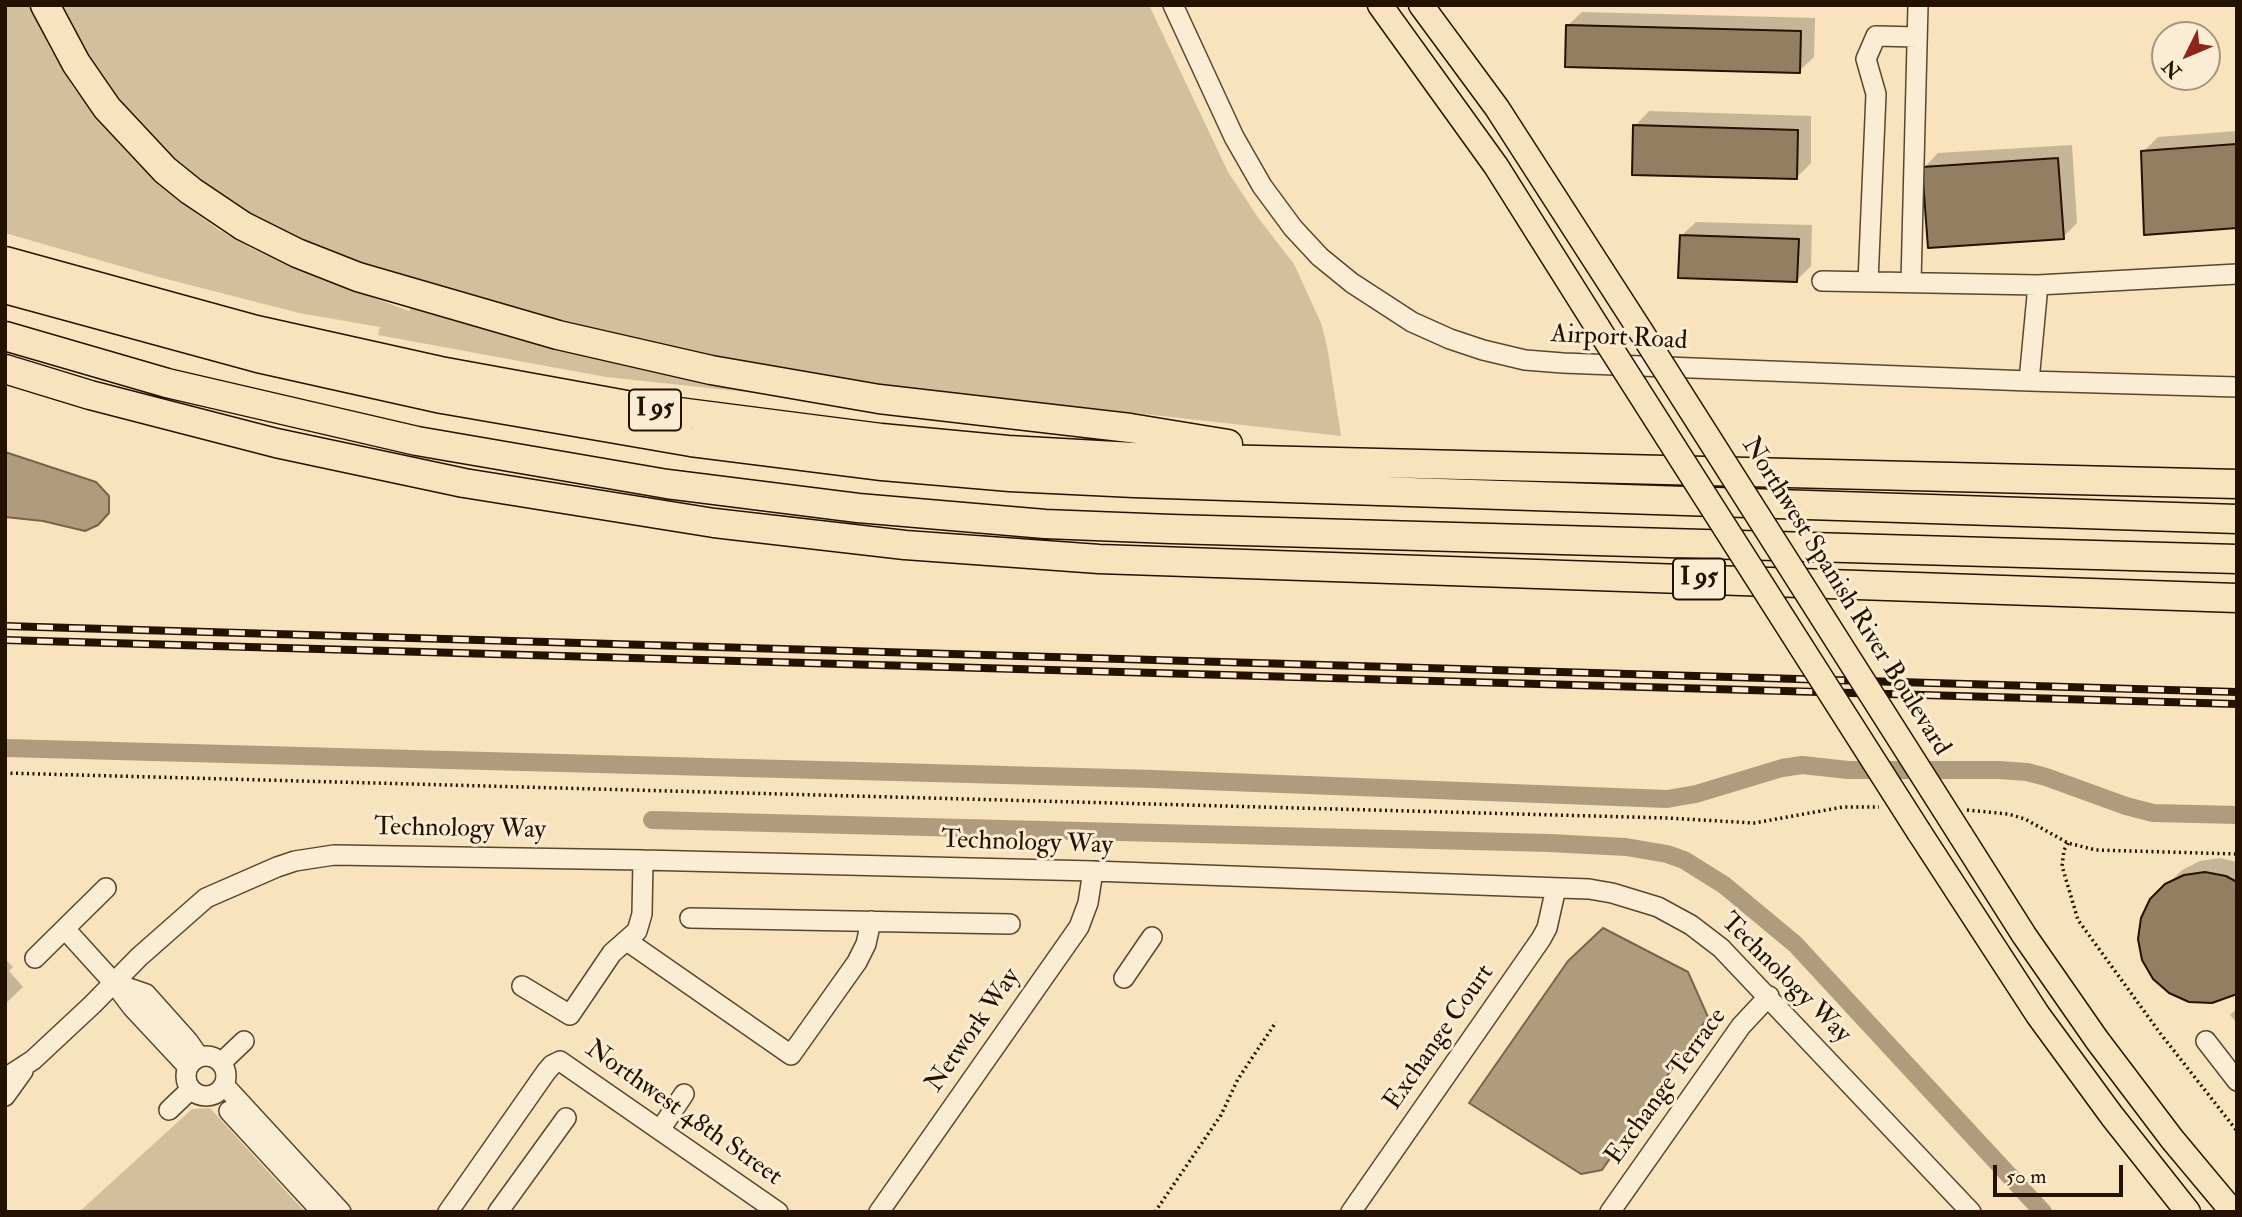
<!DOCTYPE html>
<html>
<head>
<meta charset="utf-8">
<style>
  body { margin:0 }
  #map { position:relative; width:2242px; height:1217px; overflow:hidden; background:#f8e3bc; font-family:"IM FELL Double Pica",serif }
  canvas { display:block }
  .frame { position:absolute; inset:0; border:7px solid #251100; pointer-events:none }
  .north { position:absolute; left:2151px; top:21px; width:70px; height:70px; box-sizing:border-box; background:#faedd3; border:2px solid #a5957f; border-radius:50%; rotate:227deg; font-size:19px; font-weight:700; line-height:28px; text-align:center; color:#251100 }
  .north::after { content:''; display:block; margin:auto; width:24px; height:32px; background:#8f2418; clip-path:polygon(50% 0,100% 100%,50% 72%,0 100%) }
  .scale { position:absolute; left:1993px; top:1165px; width:130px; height:32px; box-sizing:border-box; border:4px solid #251100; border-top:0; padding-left:9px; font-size:21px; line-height:24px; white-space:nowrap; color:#251100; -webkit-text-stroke:5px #faedd3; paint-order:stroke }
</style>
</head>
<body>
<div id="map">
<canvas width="2242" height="1217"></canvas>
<div class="frame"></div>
<div class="north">N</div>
<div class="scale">50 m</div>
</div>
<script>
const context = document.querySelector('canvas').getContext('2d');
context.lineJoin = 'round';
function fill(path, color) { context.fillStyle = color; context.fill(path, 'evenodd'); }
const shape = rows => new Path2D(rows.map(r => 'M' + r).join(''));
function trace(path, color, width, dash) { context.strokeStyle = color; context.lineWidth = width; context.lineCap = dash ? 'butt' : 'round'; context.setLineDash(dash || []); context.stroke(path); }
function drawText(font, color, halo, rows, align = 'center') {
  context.font = font + ' "IM FELL Double Pica",serif'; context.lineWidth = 6; context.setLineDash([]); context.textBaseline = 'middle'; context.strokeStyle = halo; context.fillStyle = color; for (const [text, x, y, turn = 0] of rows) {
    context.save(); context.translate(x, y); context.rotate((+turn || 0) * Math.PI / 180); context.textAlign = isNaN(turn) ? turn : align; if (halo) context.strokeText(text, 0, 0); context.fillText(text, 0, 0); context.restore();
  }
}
fill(shape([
  [5,5,29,5,50,48,73,87,105,128,137,163,176,199,219,230,249,247,291,267,409,311,414,301,774,395,606,377,378,335,380,327,299,313,155,276,5,233],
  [56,5,1149,5,1228,172,1259,219,1294,264,1321,323,1327,346,1341,436,785,374,498,307,304,245,237,210,186,172,132,122,90,67],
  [210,1108,305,1212,79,1212,192,1109]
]), '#d4bf9c');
const water = shape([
  [5,452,96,482,109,496,109,513,98,525,85,531,43,521,5,517,5,452],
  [1603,928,1688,972,1708,1017,1602,1170,1581,1174,1469,1103,1568,961,1603,928]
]);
fill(water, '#b09c7c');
trace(water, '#78644a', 2);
fill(shape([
  [1582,12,1815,18,1814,57,1799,71,1567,26],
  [1649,111,1811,116,1811,163,1796,178,1635,126],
  [2237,131,2237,226,2143,152,2158,137],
  [2072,145,2077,223,2063,237,1924,168,1938,153],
  [1696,222,1812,225,1811,266,1797,280,1681,236],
  [2220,858,2237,862,2237,992,2152,900,2182,870,2200,861],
  [5,959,13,967,9,971,23,987,5,1004],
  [2237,1008,2237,1023,2230,1015]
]), '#0003');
trace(shape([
  [5,748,1153,779,1667,799,1696,794,1782,768,1802,765,1848,770,1999,770,2027,772,2046,777,2126,806,2153,813,2237,815],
  [652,820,1549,843,1626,847,1667,854,1684,860,1724,885,1795,944,2043,1212]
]), '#b09c7c', 18);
const building = shape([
  [1566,25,1801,31,1800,73,1565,67,1566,25],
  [1633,125,1798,130,1797,179,1632,175,1633,125],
  [2236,144,2237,228,2144,235,2141,151,2236,144],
  [2058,158,2064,239,1928,248,1922,167,2058,158],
  [1680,235,1799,239,1797,282,1678,278,1680,235],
  [2205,872,2226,876,2237,882,2237,994,2212,1003,2189,1002,2169,993,2153,979,2142,960,2138,939,2141,918,2150,899,2165,884,2184,875,2205,872]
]);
fill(building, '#937e62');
trace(building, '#251100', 2);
const minor = shape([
  [1173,5,1234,137,1262,186,1293,228,1320,257,1352,283,1412,322,1450,339,1483,350,1525,360,1563,363,2029,381,2237,387],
  [1822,281,2038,285,2237,274],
  [1868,282,1876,94,1866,59,1876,36,1917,37],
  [1911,282,1918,5],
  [2029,381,2038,285],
  [690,918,1010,924],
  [65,929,114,983,132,1007,188,1067],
  [627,941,791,1055,857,962,866,944,871,921],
  [35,958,106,888],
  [1124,978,1152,937],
  [114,983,146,994,188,1041,199,1057],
  [522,986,570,1015,612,953,637,931,642,914,643,860],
  [2206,1041,2237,1081],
  '186 1076a20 20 0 1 1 40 0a20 20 0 1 1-40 0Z',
  [221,1063,244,1041],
  [5,1078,33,1060,93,1004,139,957,206,898,277,867,295,861,334,855,643,860,1093,871,1589,889,1612,893,1658,907,1691,925,1721,948,1971,1212],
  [224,1085,341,1212],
  [5,1096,23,1071],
  [169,1110,191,1089],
  [229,1111,322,1212],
  [660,1130,684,1094],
  [448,1212,546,1072,552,1065,560,1061,778,1212],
  [498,1212,566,1118],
  [879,1212,1079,927,1088,903,1093,871],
  [1351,1212,1541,939,1547,928,1556,888],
  [1610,1212,1741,1026,1769,996]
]);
const major = shape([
  [1380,5,1496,166,1598,328],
  [1421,5,1497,108,1640,330],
  [1919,832,2038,1015,2112,1116,2188,1212],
  [1960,834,2024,935,2097,1040,2172,1139,2233,1212]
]);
const highway = shape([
  [45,5,76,63,107,108,165,170,191,191,243,226,297,253,358,277,558,335,711,370,879,399,1130,428,1228,444],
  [5,261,256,330,440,371,632,406,881,438,1008,450,1134,457,2237,484],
  [5,289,258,358,442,399,691,442,882,466,1010,477,1134,483,2237,519],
  [5,336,167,383,417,441,667,484,858,508,1045,524,1171,529,2237,559],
  [5,369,90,395,276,443,464,483,714,523,905,545,1099,559,2237,598]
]);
trace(minor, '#5a462f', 22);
trace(major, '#251100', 27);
trace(highway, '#251100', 31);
trace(shape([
  [5,773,1667,818,1754,823,1843,807,1879,807],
  [1967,810,2008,814,2025,819,2068,843,2096,850,2237,854],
  [2068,843,2064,850,2062,866,2078,920,2160,1033,2237,1131],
  [1155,1212,1221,1115,1238,1079,1276,1022]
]), '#251100', 3.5, [2, 3.5]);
trace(minor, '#faedd3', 19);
trace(major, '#f8e3bc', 24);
trace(highway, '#f8e3bc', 28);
const rail = shape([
  [5,626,2237,692],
  [5,640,2237,704]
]);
trace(rail, '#251100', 8);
trace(rail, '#faedd3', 5, [16]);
const majorBridge = shape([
  [1598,328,1919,832],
  [1640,330,1960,834]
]);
trace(majorBridge, '#251100', 27, []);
trace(majorBridge, '#f8e3bc', 24);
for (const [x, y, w] of [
  [655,410,52],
  [1699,579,52]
]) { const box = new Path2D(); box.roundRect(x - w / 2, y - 20.5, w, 41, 5); context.fillStyle = '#faedd3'; context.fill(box); trace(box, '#251100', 2); }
drawText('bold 24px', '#251100', null, [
  ["I 95",655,410],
  ["I 95",1699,579]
]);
drawText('26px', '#251100', '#faedd3', [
  ["Airport Road",1619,339,3],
  ["Northwest Spanish River Boulevard",1845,597,58],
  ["Technology Way",460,830,1],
  ["Technology Way",1027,844,2],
  ["Technology Way",1785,979,45],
  ["Network Way",974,1031,-55],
  ["Exchange Court",1440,1038,-55],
  ["Exchange Terrace",1667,1087,-54],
  ["Northwest 48th Street",683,1114,35]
]);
</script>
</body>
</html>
